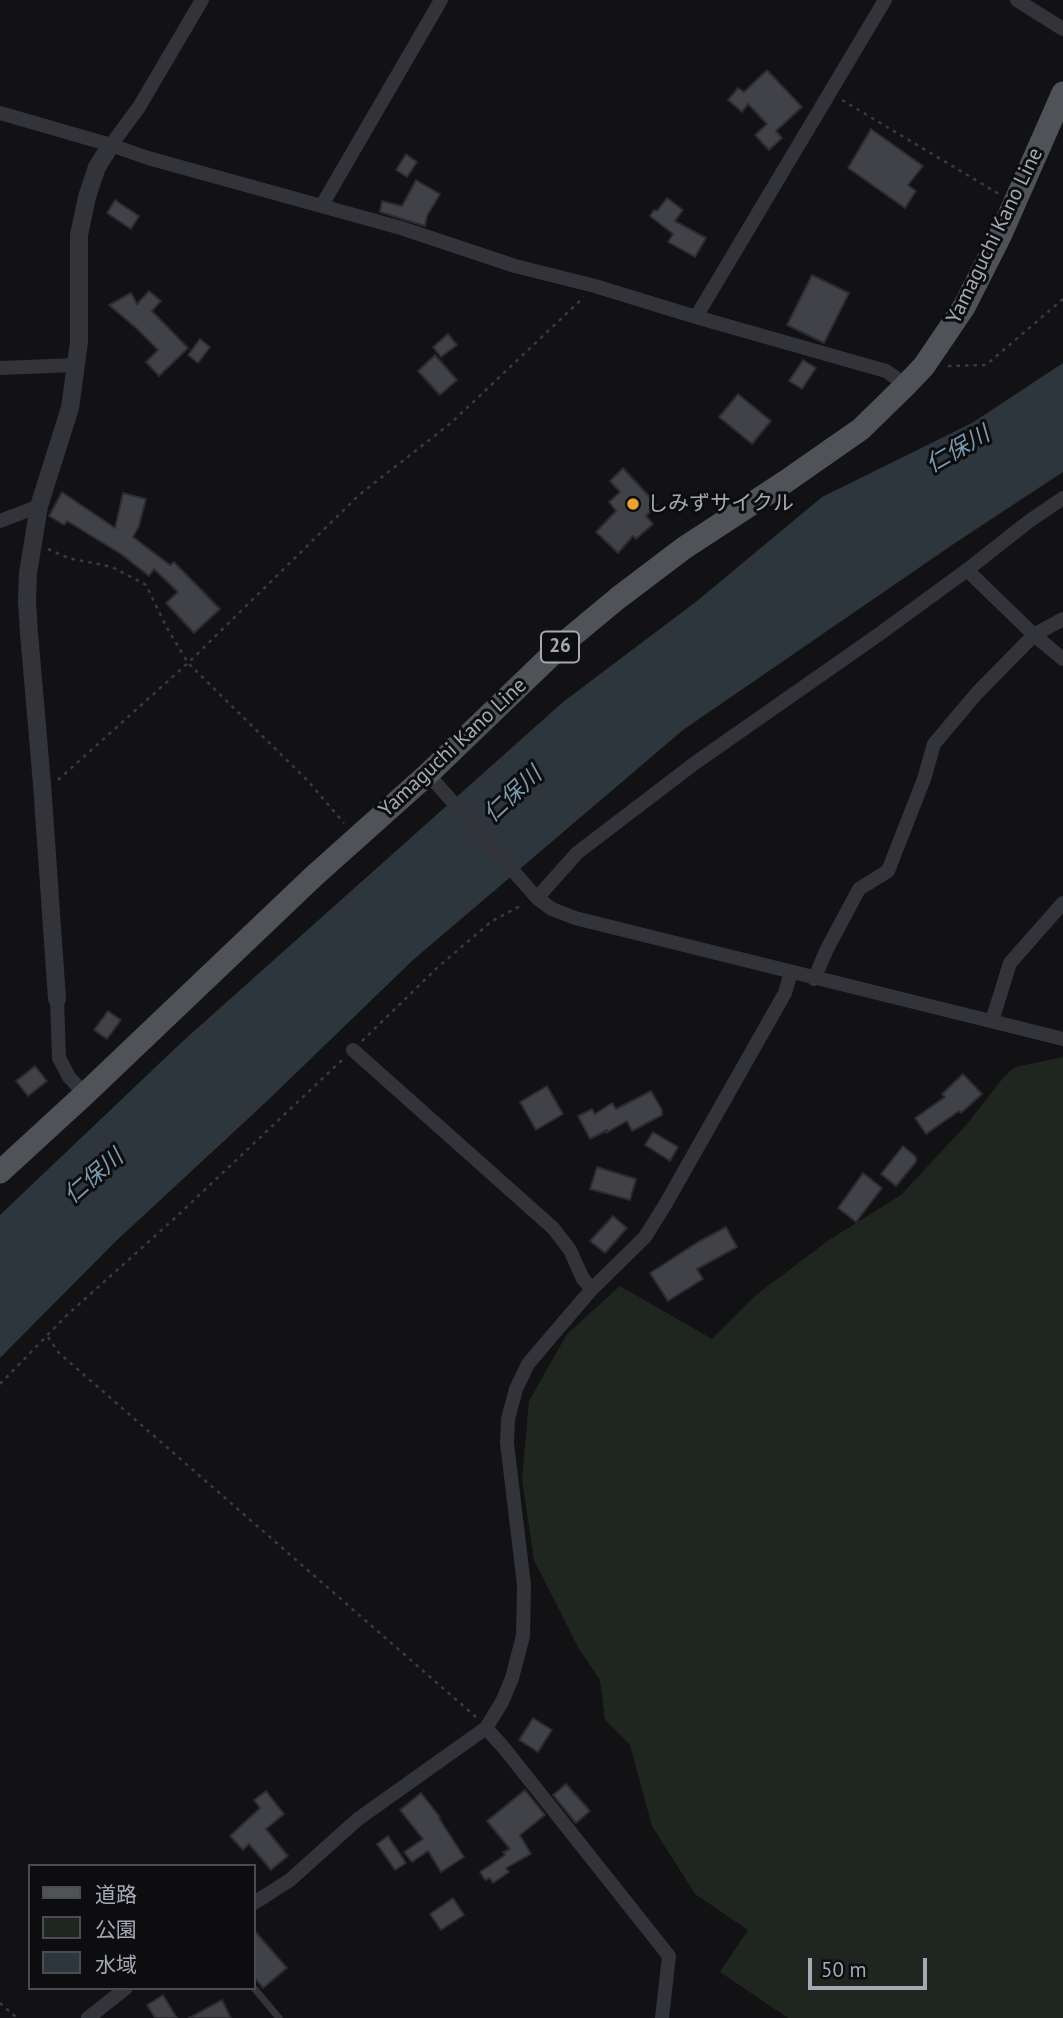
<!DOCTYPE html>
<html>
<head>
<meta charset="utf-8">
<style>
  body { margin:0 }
  #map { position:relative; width:1063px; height:2018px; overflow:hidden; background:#121214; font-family:"PT Sans","Noto Sans JP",sans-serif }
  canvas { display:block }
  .legend { position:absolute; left:28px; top:1864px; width:228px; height:126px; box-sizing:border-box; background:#0d0d0f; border:2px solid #494c51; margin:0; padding:9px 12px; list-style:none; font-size:21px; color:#a4aab4 }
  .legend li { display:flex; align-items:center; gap:14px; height:35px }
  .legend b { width:35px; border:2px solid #494c51 }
  .scale { position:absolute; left:808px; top:1958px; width:119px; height:32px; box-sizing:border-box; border:4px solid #a4aab4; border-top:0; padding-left:9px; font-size:21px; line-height:24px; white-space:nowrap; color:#a4aab4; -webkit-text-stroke:5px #0d0d0f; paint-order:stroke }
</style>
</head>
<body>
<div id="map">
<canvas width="1063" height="2018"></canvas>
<ul class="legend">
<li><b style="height:9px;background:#4f5257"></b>道路</li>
<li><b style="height:19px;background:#1f261f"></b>公園</li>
<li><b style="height:19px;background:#2c363c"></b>水域</li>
</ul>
<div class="scale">50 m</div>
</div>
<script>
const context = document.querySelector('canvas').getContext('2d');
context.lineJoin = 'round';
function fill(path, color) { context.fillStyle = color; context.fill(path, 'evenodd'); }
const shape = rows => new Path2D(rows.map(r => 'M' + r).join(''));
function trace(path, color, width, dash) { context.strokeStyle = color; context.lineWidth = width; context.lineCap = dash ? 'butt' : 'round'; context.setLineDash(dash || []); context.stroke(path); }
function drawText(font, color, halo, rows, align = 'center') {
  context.font = font + ' "PT Sans","Noto Sans JP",sans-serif'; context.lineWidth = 6; context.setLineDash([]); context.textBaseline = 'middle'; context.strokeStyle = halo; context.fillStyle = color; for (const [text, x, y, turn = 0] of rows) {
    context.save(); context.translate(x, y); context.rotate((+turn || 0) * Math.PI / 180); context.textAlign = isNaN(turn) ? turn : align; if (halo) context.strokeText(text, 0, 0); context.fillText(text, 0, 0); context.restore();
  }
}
fill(shape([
  [1063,1057,1063,2018,788,2018,720,1972,748,1930,695,1894,652,1826,630,1745,605,1720,600,1680,579,1649,534,1560,522,1480,529,1401,567,1334,620,1286,712,1339,756,1295,829,1240,901,1195,967,1124,1003,1078,1015,1067]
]), '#1f261f');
fill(shape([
  [1063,363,1063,472,955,543,683,730,413,960,266,1102,115,1242,0,1358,0,1215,183,1041,563,702,697,601,822,497,972,423]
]), '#2c363c');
const building = shape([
  [767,70,802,107,776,131,782,138,769,150,755,135,767,124,748,104,742,112,728,100,738,88,744,92,767,70],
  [871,129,923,166,908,185,916,191,905,208,848,168,871,129],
  [406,154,417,162,407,177,396,170,406,154],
  [416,180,440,194,427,216,425,226,380,212,382,201,402,206,416,180],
  [667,198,683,210,675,221,706,238,695,257,668,242,673,234,650,216,654,210,657,211,667,198],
  [115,200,139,216,131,229,107,213,115,200],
  [812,275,849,293,824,343,787,325,812,275],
  [149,291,161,301,152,311,188,348,159,376,146,362,158,350,136,328,109,305,131,293,137,304,149,291],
  [448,334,457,345,441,357,433,347,448,334],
  [200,339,210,347,198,363,188,355,200,339],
  [435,355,457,380,440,395,418,371,435,355],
  [803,360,816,368,802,389,789,381,803,360],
  [738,394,771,421,752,444,719,417,738,394],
  [623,468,657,505,646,516,653,524,636,539,633,536,618,553,596,532,616,511,609,502,620,492,610,481,623,468],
  [62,492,115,528,123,493,146,499,139,526,133,537,170,565,174,562,220,609,194,633,166,603,178,592,154,569,149,576,121,554,67,521,64,525,49,516,62,492],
  [108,1011,121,1020,107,1039,94,1030,108,1011],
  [35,1066,47,1081,28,1096,16,1081,35,1066],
  [963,1074,982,1094,961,1113,959,1111,926,1134,915,1118,945,1097,942,1094,963,1074],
  [547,1086,563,1114,536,1130,520,1102,547,1086],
  [651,1091,662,1110,662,1115,632,1131,627,1121,606,1133,607,1130,590,1139,578,1116,592,1109,595,1114,612,1103,616,1109,651,1091],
  [653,1132,678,1147,670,1161,645,1145,653,1132],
  [903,1146,916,1157,916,1162,896,1186,881,1174,903,1146],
  [597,1167,636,1179,630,1200,590,1189,597,1167],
  [863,1173,882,1188,856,1222,838,1208,863,1173],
  [613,1216,627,1228,605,1253,590,1241,613,1216],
  [726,1227,737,1247,697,1269,703,1279,668,1301,650,1273,698,1242,726,1227],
  [533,1718,552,1730,538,1752,519,1740,533,1718],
  [566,1784,590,1811,576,1823,553,1795,566,1784],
  [525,1790,545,1815,520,1835,531,1854,506,1868,509,1872,493,1883,490,1878,485,1880,480,1872,505,1855,503,1852,510,1849,487,1821,525,1790],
  [266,1791,284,1814,266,1829,288,1856,271,1870,249,1844,243,1850,230,1836,260,1808,254,1800,266,1791],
  [421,1793,440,1817,439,1818,464,1857,441,1872,428,1851,412,1862,404,1852,423,1839,400,1810,421,1793],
  [388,1836,406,1863,395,1870,377,1844,388,1836],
  [453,1898,464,1915,441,1930,430,1914,453,1898],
  [254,1930,287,1968,263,1988,254,1977,254,1930],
  [163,1995,177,2018,155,2018,147,2005,163,1995],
  [222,2000,231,2018,189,2018,222,2000]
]);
fill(building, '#414247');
trace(building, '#2c2c30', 2);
trace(shape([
  [842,100,999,194],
  [948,366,986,365,1063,299],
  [48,549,68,558,112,567,146,585,167,628,188,663,307,780,344,823],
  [58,780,188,663,359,495,451,423,584,297],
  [362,1041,438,967,492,921,522,905],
  [48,1337,59,1353,476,1717],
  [0,1384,66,1316,175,1218,342,1060],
  [0,2003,17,2018]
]), '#393b40', 2.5, [3.5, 5]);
trace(shape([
  [254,1988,279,2018]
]), '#333439', 7);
trace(shape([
  [1017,0,1063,29],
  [0,113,111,145,148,158,401,228,515,266,595,286,696,317,886,371,906,385],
  [111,145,139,107,202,0],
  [322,205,441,0],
  [696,317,885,0],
  [0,368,76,365],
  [0,521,39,506],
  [967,570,1034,635,1063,659],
  [428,774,537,898,552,909,575,918,1063,1039],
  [537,898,577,853,695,763,878,635,967,570,1028,522,1063,498],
  [814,979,827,949,859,889,888,871,924,779,934,744,977,693,1034,635,1063,619],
  [57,999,59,1058,69,1077,85,1094],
  [992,1021,1010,963,1063,903],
  [353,1050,553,1228,570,1250,583,1279,592,1289],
  [486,1728,504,1748,669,1956,662,2018],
  [254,1903,290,1880,358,1819,486,1728,502,1702,512,1678,523,1636,524,1585,507,1443,508,1419,516,1389,528,1364,550,1338,592,1289,645,1237,665,1205,785,993,791,972],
  [88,2018,126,1988]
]), '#333439', 14);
trace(shape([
  [57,999,42,784,29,633,27,601,28,573,39,506,70,408,79,342,79,235,87,197,97,167,111,145]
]), '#333439', 18);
trace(shape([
  [0,1172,85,1094,314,876,428,774,565,642,618,598,684,548,785,482,861,429,906,385,924,366,964,307,1000,236,1063,93]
]), '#4f5257', 23);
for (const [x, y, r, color] of [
  [633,504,7,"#eca132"]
]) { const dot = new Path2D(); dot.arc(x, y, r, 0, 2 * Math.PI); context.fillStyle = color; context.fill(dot); trace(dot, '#0d0d0f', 2.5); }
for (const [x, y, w] of [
  [560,647,38]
]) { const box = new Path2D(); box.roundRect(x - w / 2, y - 15.5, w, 31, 5); context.fillStyle = '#0d0d0f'; context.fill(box); trace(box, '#a4aab4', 2); }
drawText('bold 19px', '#a4aab4', null, [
  ["26",560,647]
]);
drawText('21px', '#a4aab4', '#0d0d0f', [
  ["Yamaguchi Kano Line",995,236,-64],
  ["Yamaguchi Kano Line",453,748,-43]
]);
drawText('21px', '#a4aab4', '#0d0d0f', [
  ["しみずサイクル",647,504]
], 'left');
drawText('italic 23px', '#7b9aaf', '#0d0d0f', [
  ["仁保川",958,450,-30],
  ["仁保川",513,795,-43],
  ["仁保川",94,1177,-41]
]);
</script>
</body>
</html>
